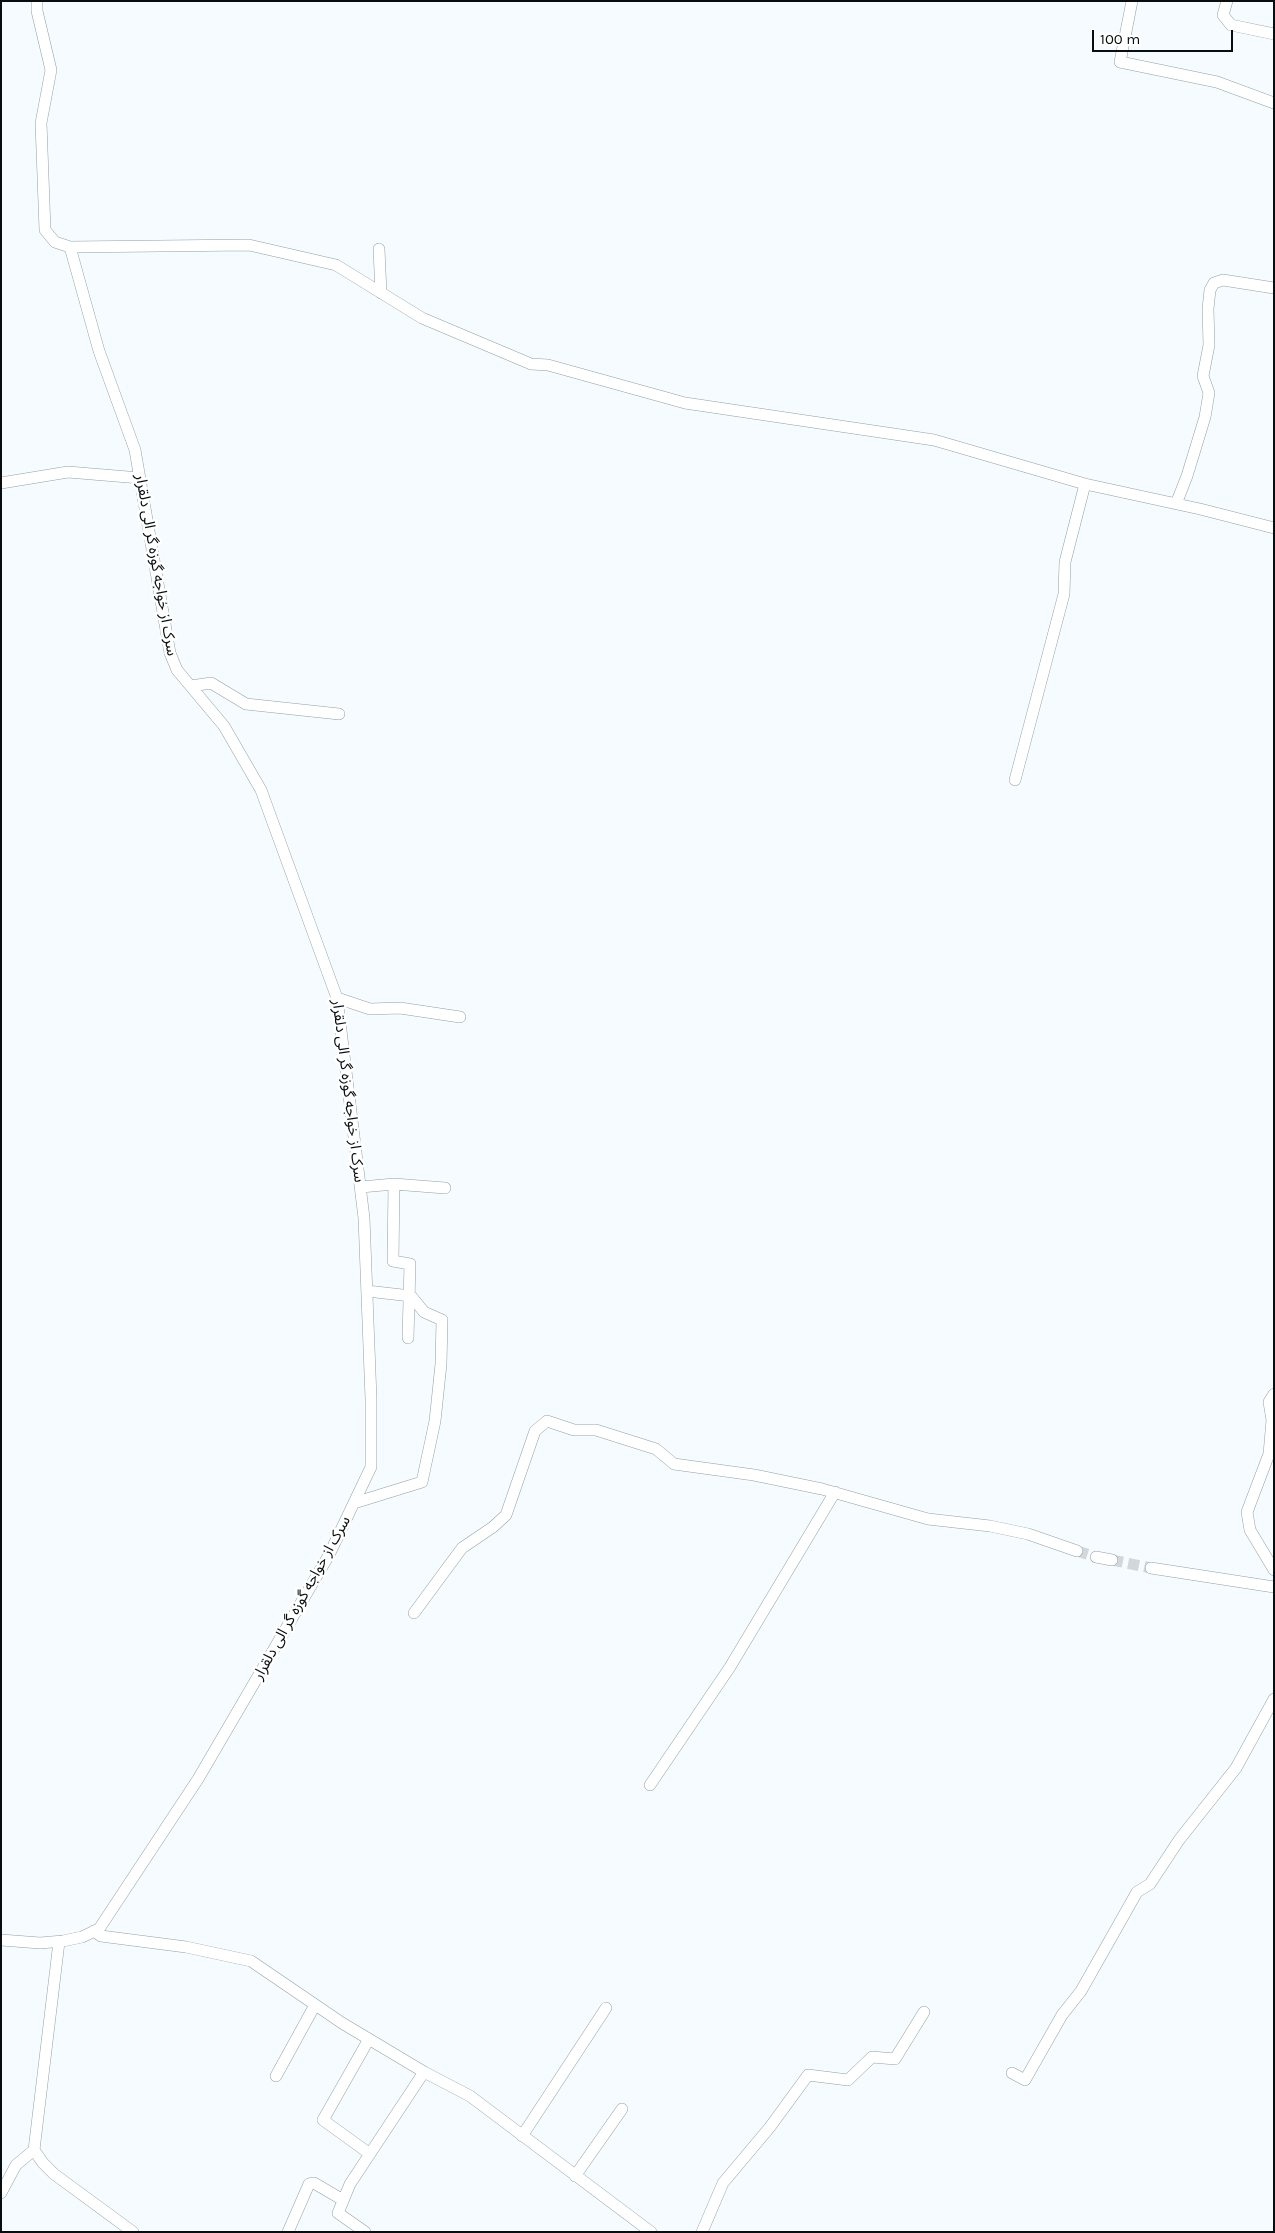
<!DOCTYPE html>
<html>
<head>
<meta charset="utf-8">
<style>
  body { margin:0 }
  #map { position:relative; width:1275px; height:2233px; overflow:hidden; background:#f5fbfe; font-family:Karla,sans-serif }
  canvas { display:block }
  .frame { position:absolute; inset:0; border:2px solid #080e0f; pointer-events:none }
  .scale { position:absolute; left:1092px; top:30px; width:141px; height:22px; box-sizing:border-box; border:2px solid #080e0f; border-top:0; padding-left:6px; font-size:15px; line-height:18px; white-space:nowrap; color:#080e0f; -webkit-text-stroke:4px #fff; paint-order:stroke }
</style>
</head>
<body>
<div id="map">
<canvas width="1275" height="2233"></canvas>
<div class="frame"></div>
<div class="scale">100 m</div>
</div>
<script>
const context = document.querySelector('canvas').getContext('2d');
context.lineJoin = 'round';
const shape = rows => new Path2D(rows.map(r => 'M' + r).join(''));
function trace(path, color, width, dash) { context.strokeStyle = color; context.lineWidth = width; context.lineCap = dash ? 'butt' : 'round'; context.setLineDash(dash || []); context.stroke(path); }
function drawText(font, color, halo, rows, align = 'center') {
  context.font = font + ' Karla,"Noto Sans Arabic",sans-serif'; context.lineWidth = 5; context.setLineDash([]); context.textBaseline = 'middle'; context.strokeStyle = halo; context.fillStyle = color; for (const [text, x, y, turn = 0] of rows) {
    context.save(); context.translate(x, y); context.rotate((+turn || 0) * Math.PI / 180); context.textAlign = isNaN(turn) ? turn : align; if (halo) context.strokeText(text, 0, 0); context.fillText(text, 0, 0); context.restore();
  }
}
trace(shape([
  [1077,1551,1096,1557],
  [1112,1560,1151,1568]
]), '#d1d7da', 11, [11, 5.5]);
const minor = shape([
  [1132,1,1120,62,1217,82,1274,103],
  [1227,1,1223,15,1231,25,1274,34],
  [70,247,249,245,336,265,422,318,531,364,548,365,685,403,934,440,1085,484,1200,509,1274,528],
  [379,249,381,293],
  [1,483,68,472,140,478],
  [1176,504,1187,476,1205,417,1209,393,1203,376,1209,345,1208,309,1210,290,1214,283,1223,280,1274,288],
  [191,686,211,683,246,704,339,714],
  [1015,780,1064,594,1065,562,1085,484],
  [337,998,370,1009,400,1008,460,1017],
  [394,1184,393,1261,410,1264,408,1338],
  [361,1187,394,1184,445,1188],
  [1274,1394,1269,1402,1272,1420,1269,1454,1247,1512,1250,1530,1274,1570],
  [354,1503,422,1482,435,1421,441,1364,442,1320,424,1312,411,1296,367,1291],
  [1096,1557,1112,1560],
  [1151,1568,1274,1587],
  [414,1613,462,1548,493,1527,506,1515,535,1431,547,1421,574,1430,596,1430,656,1449,674,1464,754,1475,822,1489,928,1519,990,1526,1028,1534,1077,1551],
  [650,1785,730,1667,835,1492],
  [94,1931,101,1936,186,1947,251,1961,342,2023,424,2072,350,2184,338,2213,365,2232],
  [1,1940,40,1943,63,1941,82,1937,99,1929,198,1779,329,1555,371,1467,371,1399,364,1218,337,998,261,790,224,726,177,670,170,653,135,450,99,351,70,247,55,242,45,230,41,123,51,70,37,11,37,1],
  [369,2039,323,2120,370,2154],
  [424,2072,470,2096,651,2232],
  [1012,2073,1025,2080,1062,2015,1081,1991,1137,1892,1150,1884,1179,1840,1236,1768,1274,1699],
  [276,2076,315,2005],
  [522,2136,606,2008],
  [34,2150,43,2163,54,2174,133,2232],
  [575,2176,622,2109],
  [1,2193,16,2165,34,2150,59,1942],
  [288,2232,309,2184,314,2183,343,2200],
  [702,2232,723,2183,770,2127,808,2075,848,2080,872,2057,895,2059,924,2012]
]);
trace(minor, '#91a1a6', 12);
trace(minor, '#fff', 11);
drawText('15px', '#080e0f', '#fff', [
  ["سرک از خواجه گوزه گر الی دلقرار",156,565,80],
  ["سرک از خواجه گوزه گر الی دلقرار",348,1091,83],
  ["سرک از خواجه گوزه گر الی دلقرار",302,1598,-61]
]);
</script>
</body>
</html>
